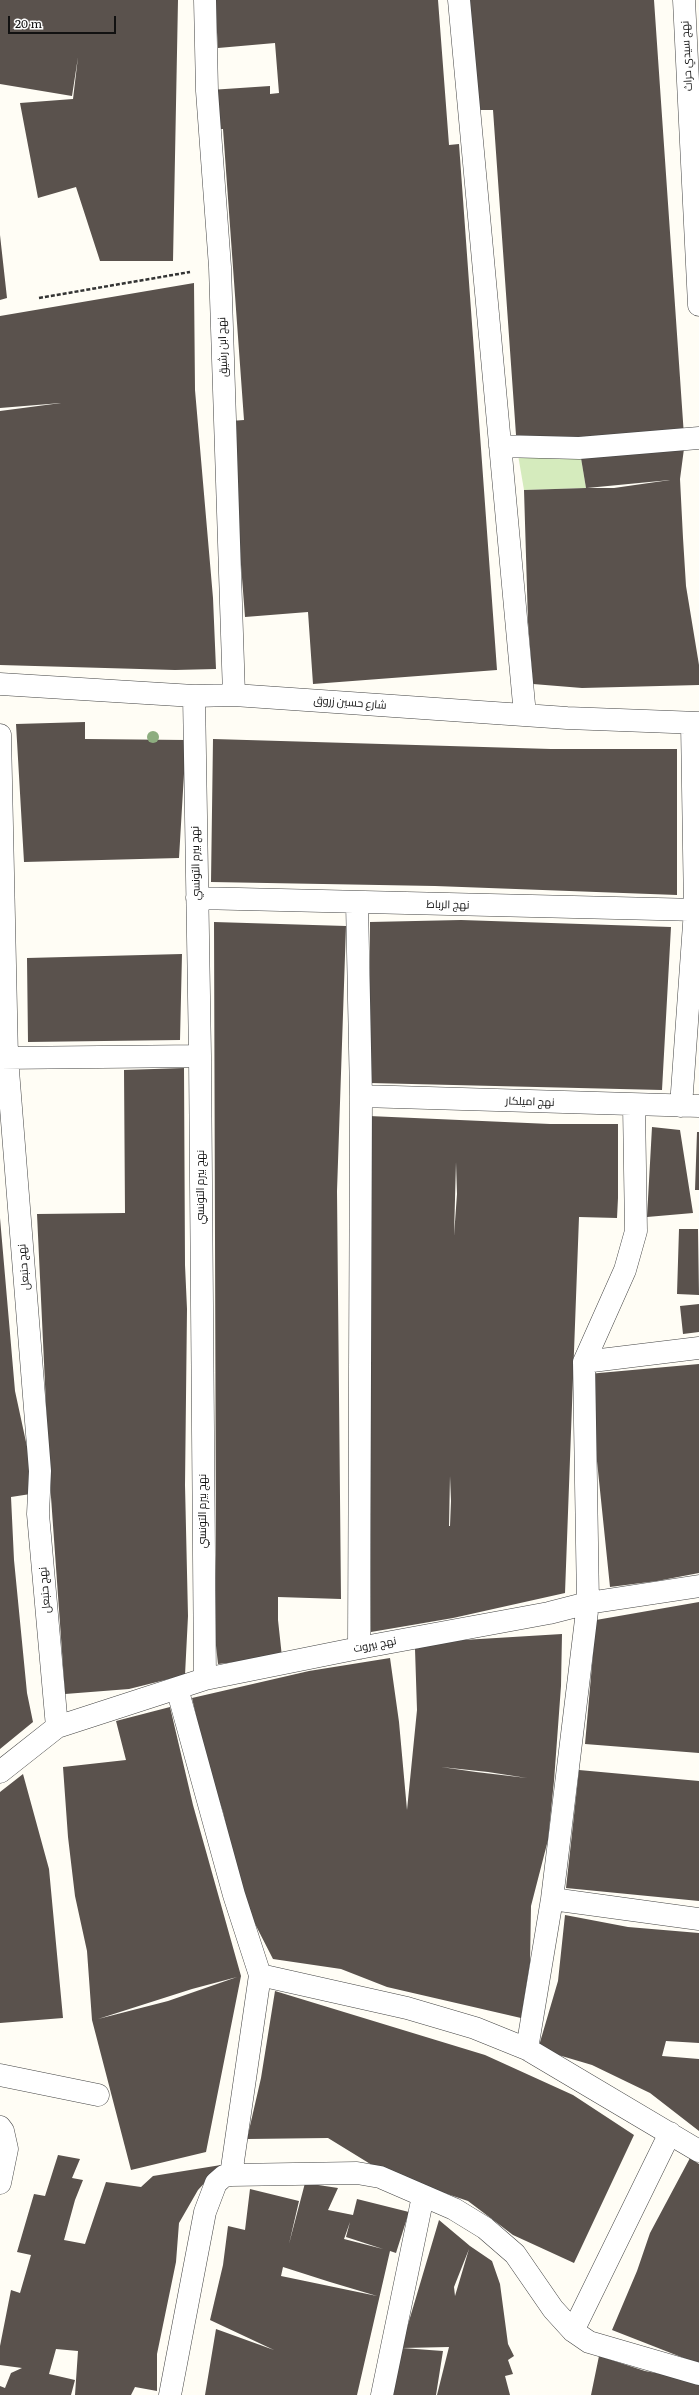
<!DOCTYPE html>
<html>
<head>
<meta charset="utf-8">
<style>
  body { margin:0 }
  #map { position:relative; width:699px; height:2395px; overflow:hidden; background:#fffdf5; font-family:Literata,serif }
  canvas { display:block }
  .scale { position:absolute; left:8px; top:16px; width:108px; height:18px; box-sizing:border-box; border:2px solid #111; border-top:0; padding-left:5px; font-size:12px; line-height:14px; white-space:nowrap; color:#111; -webkit-text-stroke:3px #fff; paint-order:stroke }
</style>
</head>
<body>
<div id="map">
<canvas width="699" height="2395"></canvas>
<div class="scale">20 m</div>
</div>
<script>
const context = document.querySelector('canvas').getContext('2d');
context.lineJoin = 'round';
function fill(path, color) { context.fillStyle = color; context.fill(path, 'evenodd'); }
const shape = rows => new Path2D(rows.map(r => 'M' + r).join(''));
function trace(path, color, width, dash) { context.strokeStyle = color; context.lineWidth = width; context.lineCap = dash ? 'butt' : 'round'; context.setLineDash(dash || []); context.stroke(path); }
function drawText(font, color, halo, rows, align = 'center') {
  context.font = font + ' Literata,Cairo,serif'; context.lineWidth = 4; context.setLineDash([]); context.textBaseline = 'middle'; context.strokeStyle = halo; context.fillStyle = color; for (const [text, x, y, turn = 0] of rows) {
    context.save(); context.translate(x, y); context.rotate((+turn || 0) * Math.PI / 180); context.textAlign = isNaN(turn) ? turn : align; if (halo) context.strokeText(text, 0, 0); context.fillText(text, 0, 0); context.restore();
  }
}
fill(shape([
  [517,449,580,452,586,488,524,490]
]), '#d5ebbd');
fill(shape([
  [0,0,178,0,173,261,100,261,76,187,38,198,20,103,73,99,78,57,72,96,0,84],
  [215,0,438,0,449,145,459,144,497,670,313,684,308,612,245,617,230,421,244,420,223,129,213,129,210,90,270,86,270,94,279,93,275,43,218,48],
  [469,0,654,0,684,436,517,449,493,110,477,110],
  [0,235,7,298,0,300],
  [194,283,195,390,213,598,216,669,175,670,0,665,0,411,61,403,0,408,0,316],
  [685,441,680,479,683,538,686,586,699,665,699,685,582,688,533,684,528,622,524,490,586,488,580,452],
  [670,480,614,488,587,488],
  [85,722,85,739,186,740,179,858,24,862,16,724],
  [213,739,551,749,677,749,677,895,435,886,211,882],
  [461,920,671,927,662,1090,370,1083,370,922],
  [214,922,346,926,337,1191,341,1599,278,1597,278,1620,282,1657,218,1664,214,1627,216,1555],
  [182,954,180,1040,28,1042,27,958],
  [184,1068,185,1265,187,1309,185,1485,188,1616,185,1675,129,1689,65,1694,49,1469,37,1214,125,1213,124,1070],
  [369,1116,550,1124,618,1124,618,1198,617,1218,579,1217,565,1593,453,1618,371,1632],
  [456,1162,457,1194,454,1236],
  [450,1476,451,1501,450,1526,449,1526],
  [652,1127,680,1130,693,1213,647,1217],
  [697,1132,699,1132,699,1190,695,1190],
  [0,1218,15,1391,37,1493,11,1497,14,1560,27,1693,33,1722,0,1749],
  [679,1229,698,1229,699,1295,677,1294],
  [699,1304,699,1332,683,1334,680,1306],
  [699,1364,699,1573,657,1581,610,1587,588,1374],
  [699,1602,699,1753,585,1744,596,1620],
  [562,1634,561,1686,554,1781,548,1840,531,1906,530,1963,521,2018,387,1987,341,1969,273,1959,252,1918,234,1859,223,1812,207,1763,192,1698,309,1671,390,1658,399,1722,407,1810,417,1710,415,1649,447,1641],
  [441,1767,488,1772,527,1778,476,1772],
  [170,1707,193,1805,241,1976,206,2152,131,2170,92,2020,87,1951,75,1896,68,1837,63,1767,126,1760,116,1721],
  [237,1977,168,2001,98,2019,192,1989],
  [579,1770,699,1781,699,1901,566,1888],
  [23,1774,49,1869,63,2018,0,2023,0,1792],
  [565,1915,628,1927,699,1933,699,2043,666,2041,662,2056,699,2059,699,2131,650,2093,592,2065,538,2049,558,1981],
  [275,1991,485,2055,573,2095,634,2135,574,2263,513,2235,468,2201,385,2173,328,2138,247,2139,261,2078],
  [58,2155,80,2159,72,2178,83,2180,75,2200,64,2240,85,2244,106,2182,141,2187,153,2176,221,2165,198,2190,179,2223,176,2262,157,2354,157,2391,135,2387,131,2395,75,2395,78,2351,56,2349,49,2374,75,2380,71,2395,0,2395,0,2386,5,2388,11,2373,22,2368,0,2365,0,2346,11,2290,20,2293,31,2255,17,2252,34,2194,45,2196],
  [690,2158,699,2164,699,2364,612,2330,637,2271,650,2233],
  [305,2183,338,2188,328,2210,353,2215,357,2199,409,2212,396,2253,390,2251,357,2395,205,2395,216,2329,274,2350,210,2320,223,2265,228,2226,245,2230,250,2189,299,2201,289,2244],
  [350,2222,346,2237,383,2249,344,2239],
  [283,2267,330,2282,377,2296,281,2276],
  [439,2220,470,2246,492,2261,500,2284,508,2344,514,2356,508,2360,513,2374,505,2376,510,2395,437,2395,449,2347,402,2348,443,2351,436,2395,393,2395,401,2348],
  [469,2249,455,2296,454,2287],
  [599,2356,645,2371,699,2381,699,2395,591,2395]
]), '#5a524d');
const minor = shape([
  [205,0,207,91,220,267,234,695],
  [459,0,525,715],
  [684,0,699,305],
  [500,446,579,448,699,438],
  [0,684,194,696,234,695,567,718,699,723],
  [194,696,200,1056,205,1679],
  [0,735,7,1058,40,1471,38,1514,57,1727,0,1772],
  [197,898,699,910],
  [357,903,361,1096,359,1648],
  [0,1058,200,1056],
  [361,1096,699,1106],
  [681,1106,695,910,692,724],
  [584,1362,699,1348],
  [177,1688,234,1895,260,1975],
  [57,1727,205,1679,359,1648,549,1613,588,1603,699,1586],
  [552,1899,699,1919],
  [527,2049,552,1899,588,1603,584,1362,625,1270,636,1231,634,1106],
  [0,2075,98,2095],
  [0,2127,3,2131,7,2149,0,2183],
  [231,2175,260,1975,407,2008,475,2028,527,2049,699,2151],
  [573,2331,670,2133],
  [170,2395,205,2212,216,2183,224,2176,231,2175,357,2173,380,2177,454,2209,485,2228,515,2254,553,2309,573,2331,589,2342,699,2374],
  [382,2395,423,2196]
]);
trace(minor, '#444', 23);
trace(shape([
  [39,298,190,272]
]), '#333', 2.5, [4, 2]);
trace(minor, '#fff', 22);
context.fillStyle = '#8dad7f';
for (const [x, y] of [
  [153,737]
]) { context.beginPath(); context.arc(x, y, 6, 0, 2 * Math.PI); context.fill(); }
drawText('11px', '#111', '#fff', [
  ["نهج سيدي حراث",687,56,-93],
  ["نهج ابن رشيق",223,347,-92],
  ["شارع حسين زروق",350,703,4],
  ["نهج بيرم التونسي",196,863,-91],
  ["نهج الرباط",448,905,1],
  ["نهج اميلكار",530,1102,2],
  ["نهج بيرم التونسي",201,1187,-90],
  ["نهج حنبعل",24,1267,-95],
  ["نهج بيرم التونسي",203,1511,-90],
  ["نهج حنبعل",45,1590,-95],
  ["نهج بيروت",375,1645,-11]
]);
</script>
</body>
</html>
